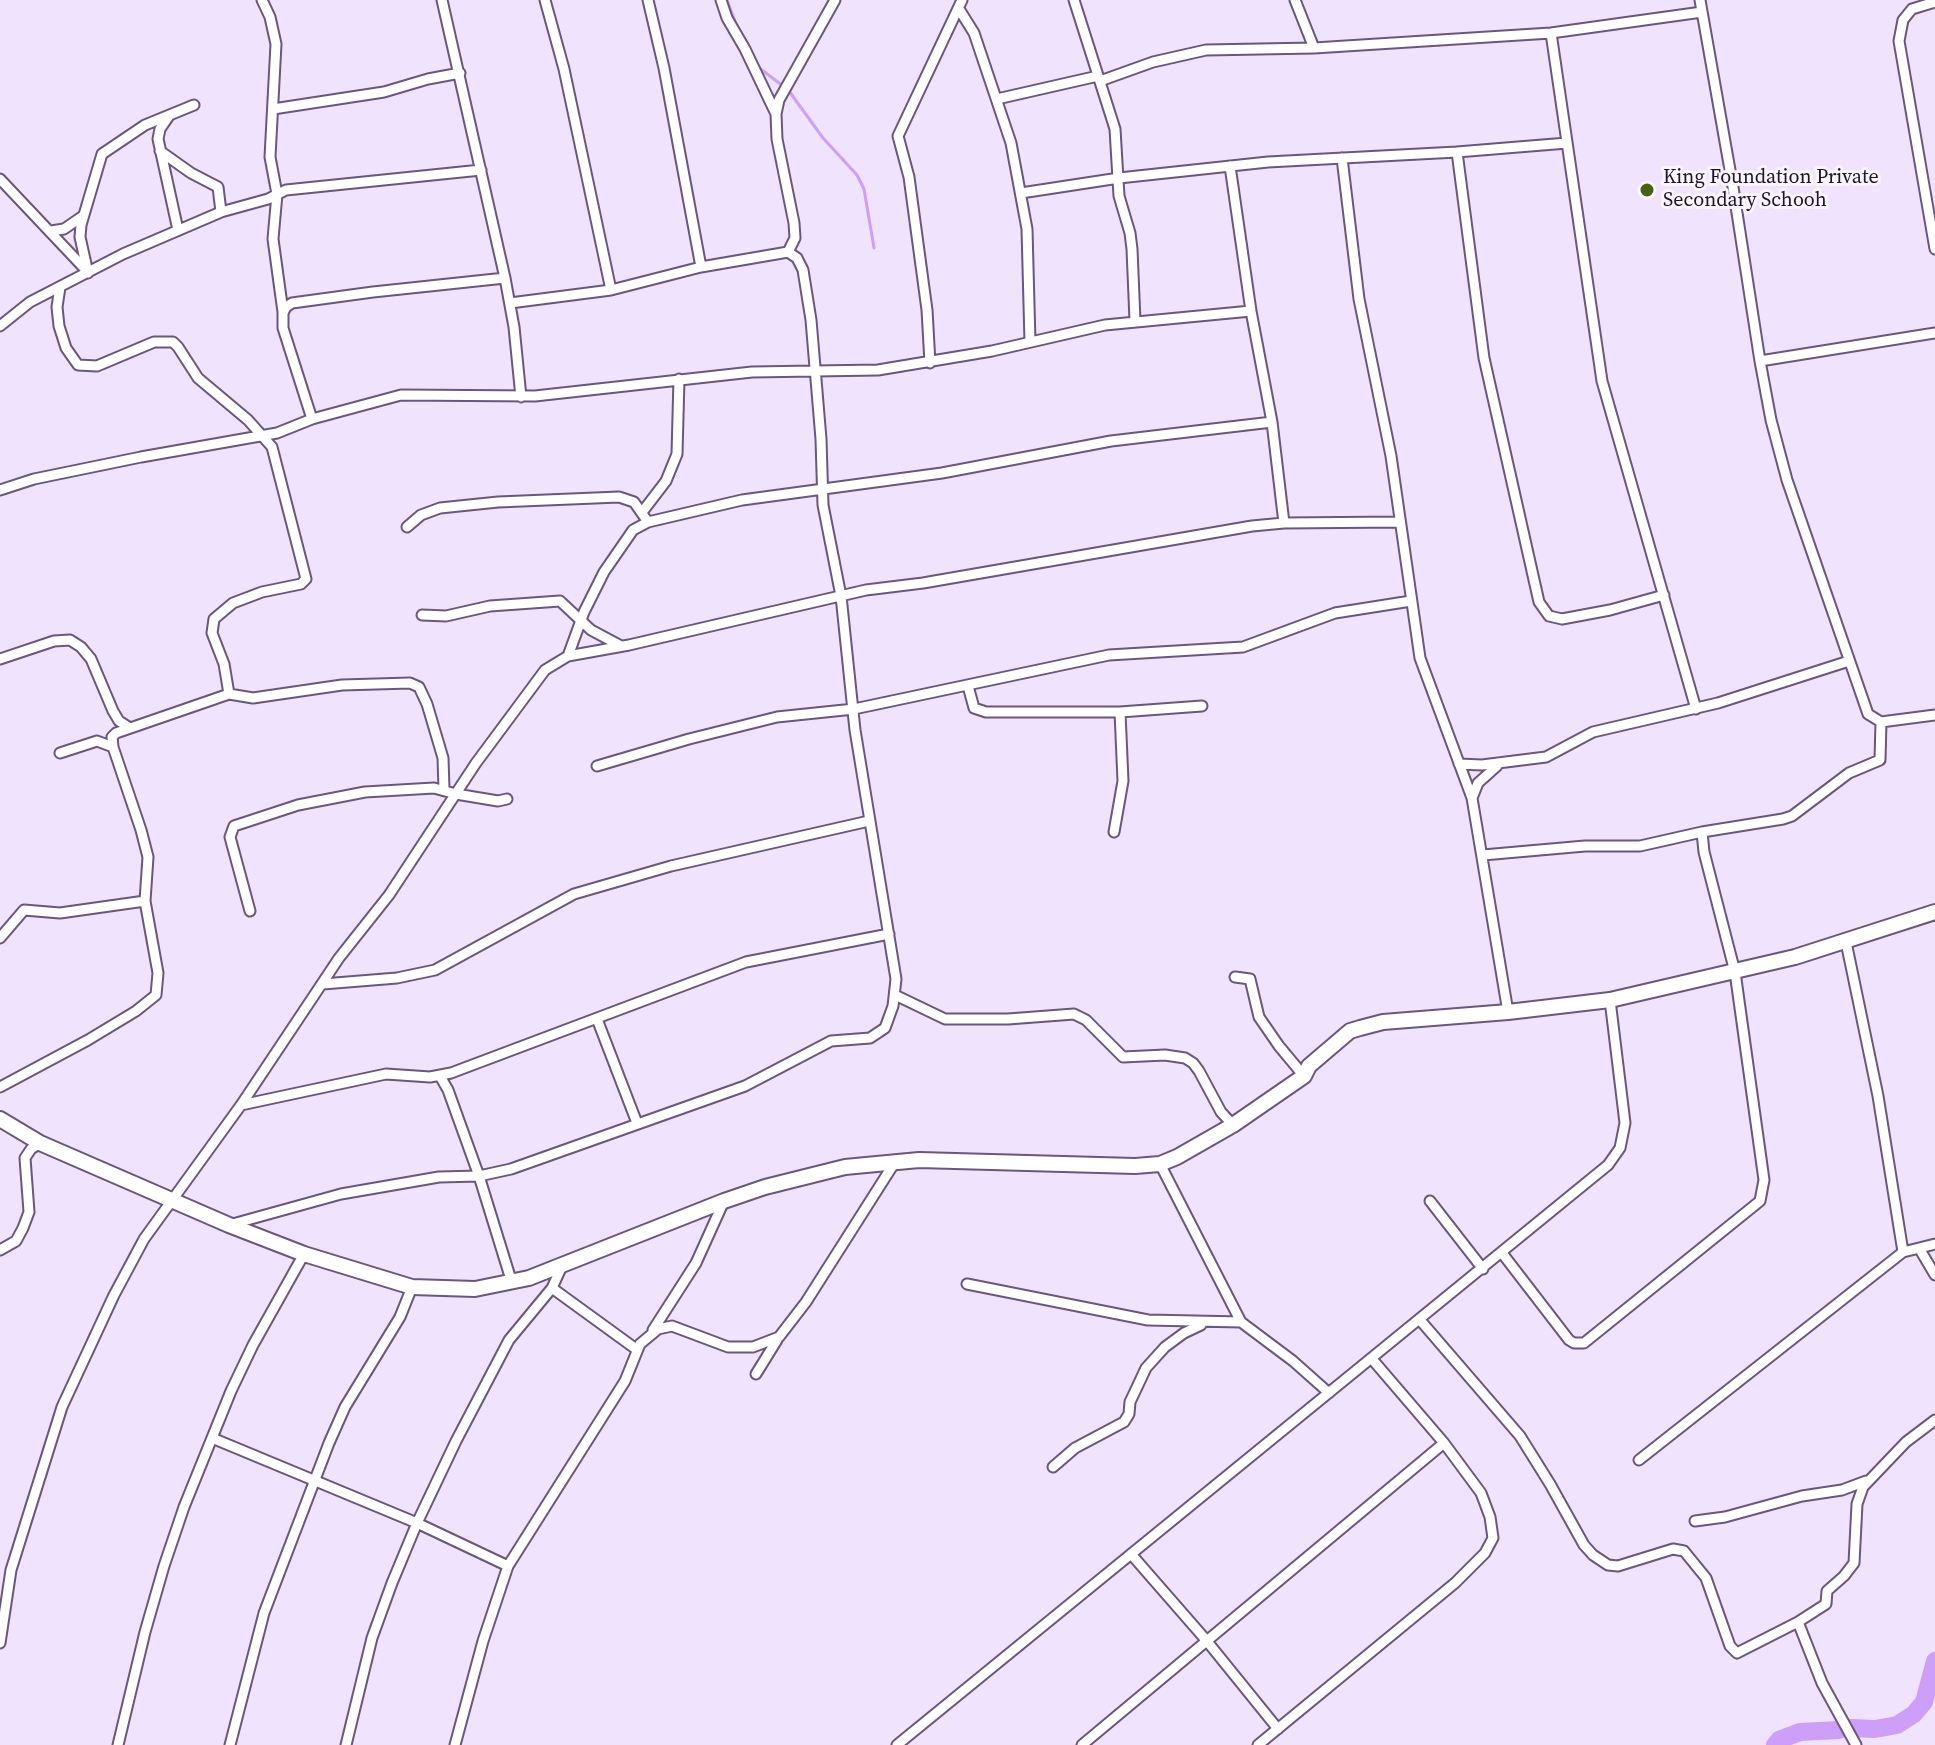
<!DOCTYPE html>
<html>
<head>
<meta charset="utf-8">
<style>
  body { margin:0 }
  canvas { display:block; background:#f0e3fe }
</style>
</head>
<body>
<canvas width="1935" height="1745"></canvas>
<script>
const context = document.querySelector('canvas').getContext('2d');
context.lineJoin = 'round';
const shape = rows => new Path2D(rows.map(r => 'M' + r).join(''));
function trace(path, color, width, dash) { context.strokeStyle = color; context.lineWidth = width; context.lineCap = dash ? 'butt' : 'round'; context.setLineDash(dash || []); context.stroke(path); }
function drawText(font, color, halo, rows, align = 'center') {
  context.font = font + ' "Source Serif 4",serif'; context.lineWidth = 6; context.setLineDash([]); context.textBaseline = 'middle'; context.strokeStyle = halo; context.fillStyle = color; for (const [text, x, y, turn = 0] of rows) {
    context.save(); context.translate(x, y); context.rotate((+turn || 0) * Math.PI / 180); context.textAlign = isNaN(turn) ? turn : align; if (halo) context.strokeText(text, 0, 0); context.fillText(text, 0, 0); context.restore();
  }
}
trace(shape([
  [727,0,736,24],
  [758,67,783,86],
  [789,91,823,138,857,175,864,189,874,248]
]), '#cd9ff9', 3);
trace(shape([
  [1851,1728,1875,1729,1897,1725,1914,1714,1924,1702,1935,1661],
  [1775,1745,1779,1740,1800,1732,1839,1730]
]), '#cd9ff9', 18);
const street = shape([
  [262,0,270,17,276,44,270,157,277,194,273,239,283,312],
  [442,0,505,278,514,327,521,397],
  [545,0,564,69,611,290],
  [648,0,664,68,701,267],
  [721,0,727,18,745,49,776,114],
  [1074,0,1115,129,1119,196,1130,233,1132,249,1135,321],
  [1295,0,1314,48],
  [1700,0,1733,187,1760,361,1771,420,1787,480,1868,714,1881,722,1935,715],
  [1935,2,1912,9,1903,20,1899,41,1935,249],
  [959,9,974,33,1011,143,1027,229,1030,342],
  [1551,33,1602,381,1696,709],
  [1100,81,1153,62,1206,50,1314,48,1551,33,1702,12],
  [997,99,1098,76],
  [273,109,384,92,428,79,460,73],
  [169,116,160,129,158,139,178,230],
  [160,151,191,173,218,187,221,212],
  [1457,152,1484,358,1539,602,1549,616,1562,619,1610,610,1664,595],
  [1342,158,1359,299,1391,456,1420,658,1472,798,1508,1012],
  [1230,166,1251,311,1272,422,1284,523],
  [0,179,86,270],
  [1021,193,1119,178,1268,162,1457,152,1567,143],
  [51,231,64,229,83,216],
  [88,273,80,237,81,225,102,154,145,125,194,105],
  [60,287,57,307,59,326,66,348,78,365,97,366,154,342,173,342,178,347,198,378,248,420,272,447,306,579,301,584,262,592,233,603,214,619,212,633,224,664,229,694],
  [510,303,611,290,701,267,788,252,795,238,794,223,777,139,776,114,779,100,835,0],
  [0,326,30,302,123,254,221,212,268,199,286,190,481,170],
  [1760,361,1935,333],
  [930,363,927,310,909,177,898,136,962,0],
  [312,419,283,328,283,313,286,307,292,303,373,292,505,278],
  [0,490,34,479,141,457,277,433,312,419,401,395,535,396,752,372,878,370,992,351,1105,325,1251,311],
  [643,511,666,481,677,454,679,379],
  [407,527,421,515,440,508,498,502,619,497,634,502,648,522],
  [422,615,446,616,490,606,560,601,591,630,621,646],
  [568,656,629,645,866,590,923,583,1252,526,1284,523,1398,522],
  [0,659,54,641,70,640,81,647,91,659,113,711,119,721,130,728],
  [968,686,974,708,986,712,1120,712,1202,706],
  [60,753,97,741,113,747],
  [1459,764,1482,765,1546,757,1593,732,1718,703,1849,661],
  [597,766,689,739,777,717,854,709,1109,655,1243,647,1335,613,1411,601],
  [1472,798,1478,783,1497,766],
  [1114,832,1123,781,1120,712],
  [1483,855,1585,846,1640,846,1702,832,1783,819,1792,816,1849,773,1880,760,1881,722],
  [250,911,230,837,234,826,298,805,365,792,434,788,456,794,498,801,507,799],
  [0,938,24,910,60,913,145,901],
  [1846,942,1878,1096,1903,1252,1935,1244],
  [1235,977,1250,979,1259,1017,1279,1046,1304,1076],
  [323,984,397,978,435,970,574,894,671,866,869,821],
  [895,995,945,1019,1008,1019,1074,1014,1086,1020,1123,1057,1165,1055,1185,1058,1193,1063,1199,1071,1221,1112,1233,1125],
  [597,1019,637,1123],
  [440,1076,448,1090,479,1176,512,1283],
  [0,1087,88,1040,136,1011,156,995,158,973,145,901,148,857,141,830,113,747,112,737,116,733,229,694,253,698,342,685,410,683,419,687,427,704,443,758,444,789],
  [241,1105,386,1074,430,1077,451,1073,746,962,889,934],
  [1160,1164,1241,1322,1293,1361,1329,1393],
  [1430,1201,1483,1269],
  [229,1225,341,1194,439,1177,479,1176,511,1169,745,1086,831,1041,870,1038,885,1028,893,1006,896,979,855,730,841,596,823,505,821,439,811,320,803,270,797,258,788,252],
  [1919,1248,1935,1275],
  [0,1250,16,1241,23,1228,29,1212,25,1158,31,1149,40,1143],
  [1502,1253,1569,1340,1574,1343,1584,1343,1760,1201,1764,1180,1735,972,1704,852,1702,832],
  [967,1284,1148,1320,1241,1322],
  [552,1288,636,1349],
  [1420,1320,1520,1436,1550,1484,1584,1545,1593,1555,1608,1565,1618,1566,1673,1549,1684,1551,1706,1578,1730,1646,1737,1653,1798,1622,1826,1604,1827,1591,1844,1576,1854,1563,1857,1504,1863,1487,1906,1442,1935,1420],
  [653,1330,696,1263,724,1201],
  [756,1374,777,1340],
  [212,1438,417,1523,508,1566],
  [1639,1460,1903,1252],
  [1053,1467,1075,1448,1124,1422,1129,1414,1130,1402,1146,1368,1165,1347,1184,1333,1201,1325],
  [1695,1521,1725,1517,1802,1496,1842,1490,1866,1481],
  [1131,1554,1206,1640,1278,1729],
  [1798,1622,1822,1683,1856,1745],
  [0,1643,11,1570,62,1407,114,1295,144,1239,241,1105,339,958,389,895,476,763,545,670,568,656,584,612,604,572,633,530,648,522,742,500,942,473,1111,441,1272,422],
  [118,1745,145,1632,164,1566,184,1507,231,1391,253,1345,304,1254],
  [230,1745,264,1613,329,1443,345,1407,400,1317,412,1287],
  [346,1745,372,1638,392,1583,417,1523,456,1441,509,1340,552,1288,562,1266],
  [455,1745,483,1641,508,1566,625,1381,640,1344,658,1329,672,1326,728,1347,753,1347,779,1337,806,1302,895,1162],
  [897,1745,1608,1165,1620,1148,1625,1123,1610,1000],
  [1082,1745,1444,1443],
  [1258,1745,1455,1583,1485,1553,1493,1538,1490,1517,1481,1493,1444,1443,1372,1359]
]);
const secondary = shape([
  [0,1119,40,1143,229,1225,304,1254,412,1287,475,1289,529,1278,724,1201,765,1187,845,1167,919,1160,1135,1166,1160,1164,1177,1157,1233,1125,1304,1076,1309,1066,1350,1031,1360,1028,1383,1022,1508,1012,1610,1000,1795,957,1935,912]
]);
trace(street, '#6a577d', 13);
trace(secondary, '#6a577d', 18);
trace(street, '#fff', 9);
trace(secondary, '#fff', 14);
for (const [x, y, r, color] of [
  [1647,190,8,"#486314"]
]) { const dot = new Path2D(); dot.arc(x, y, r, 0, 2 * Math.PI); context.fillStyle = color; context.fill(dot); trace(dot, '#f9f4fd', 3); }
drawText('20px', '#1d1524', '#f9f4fd', [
  ["King Foundation Private",1663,178],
  ["Secondary Schooh",1663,201]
], 'left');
</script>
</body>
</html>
